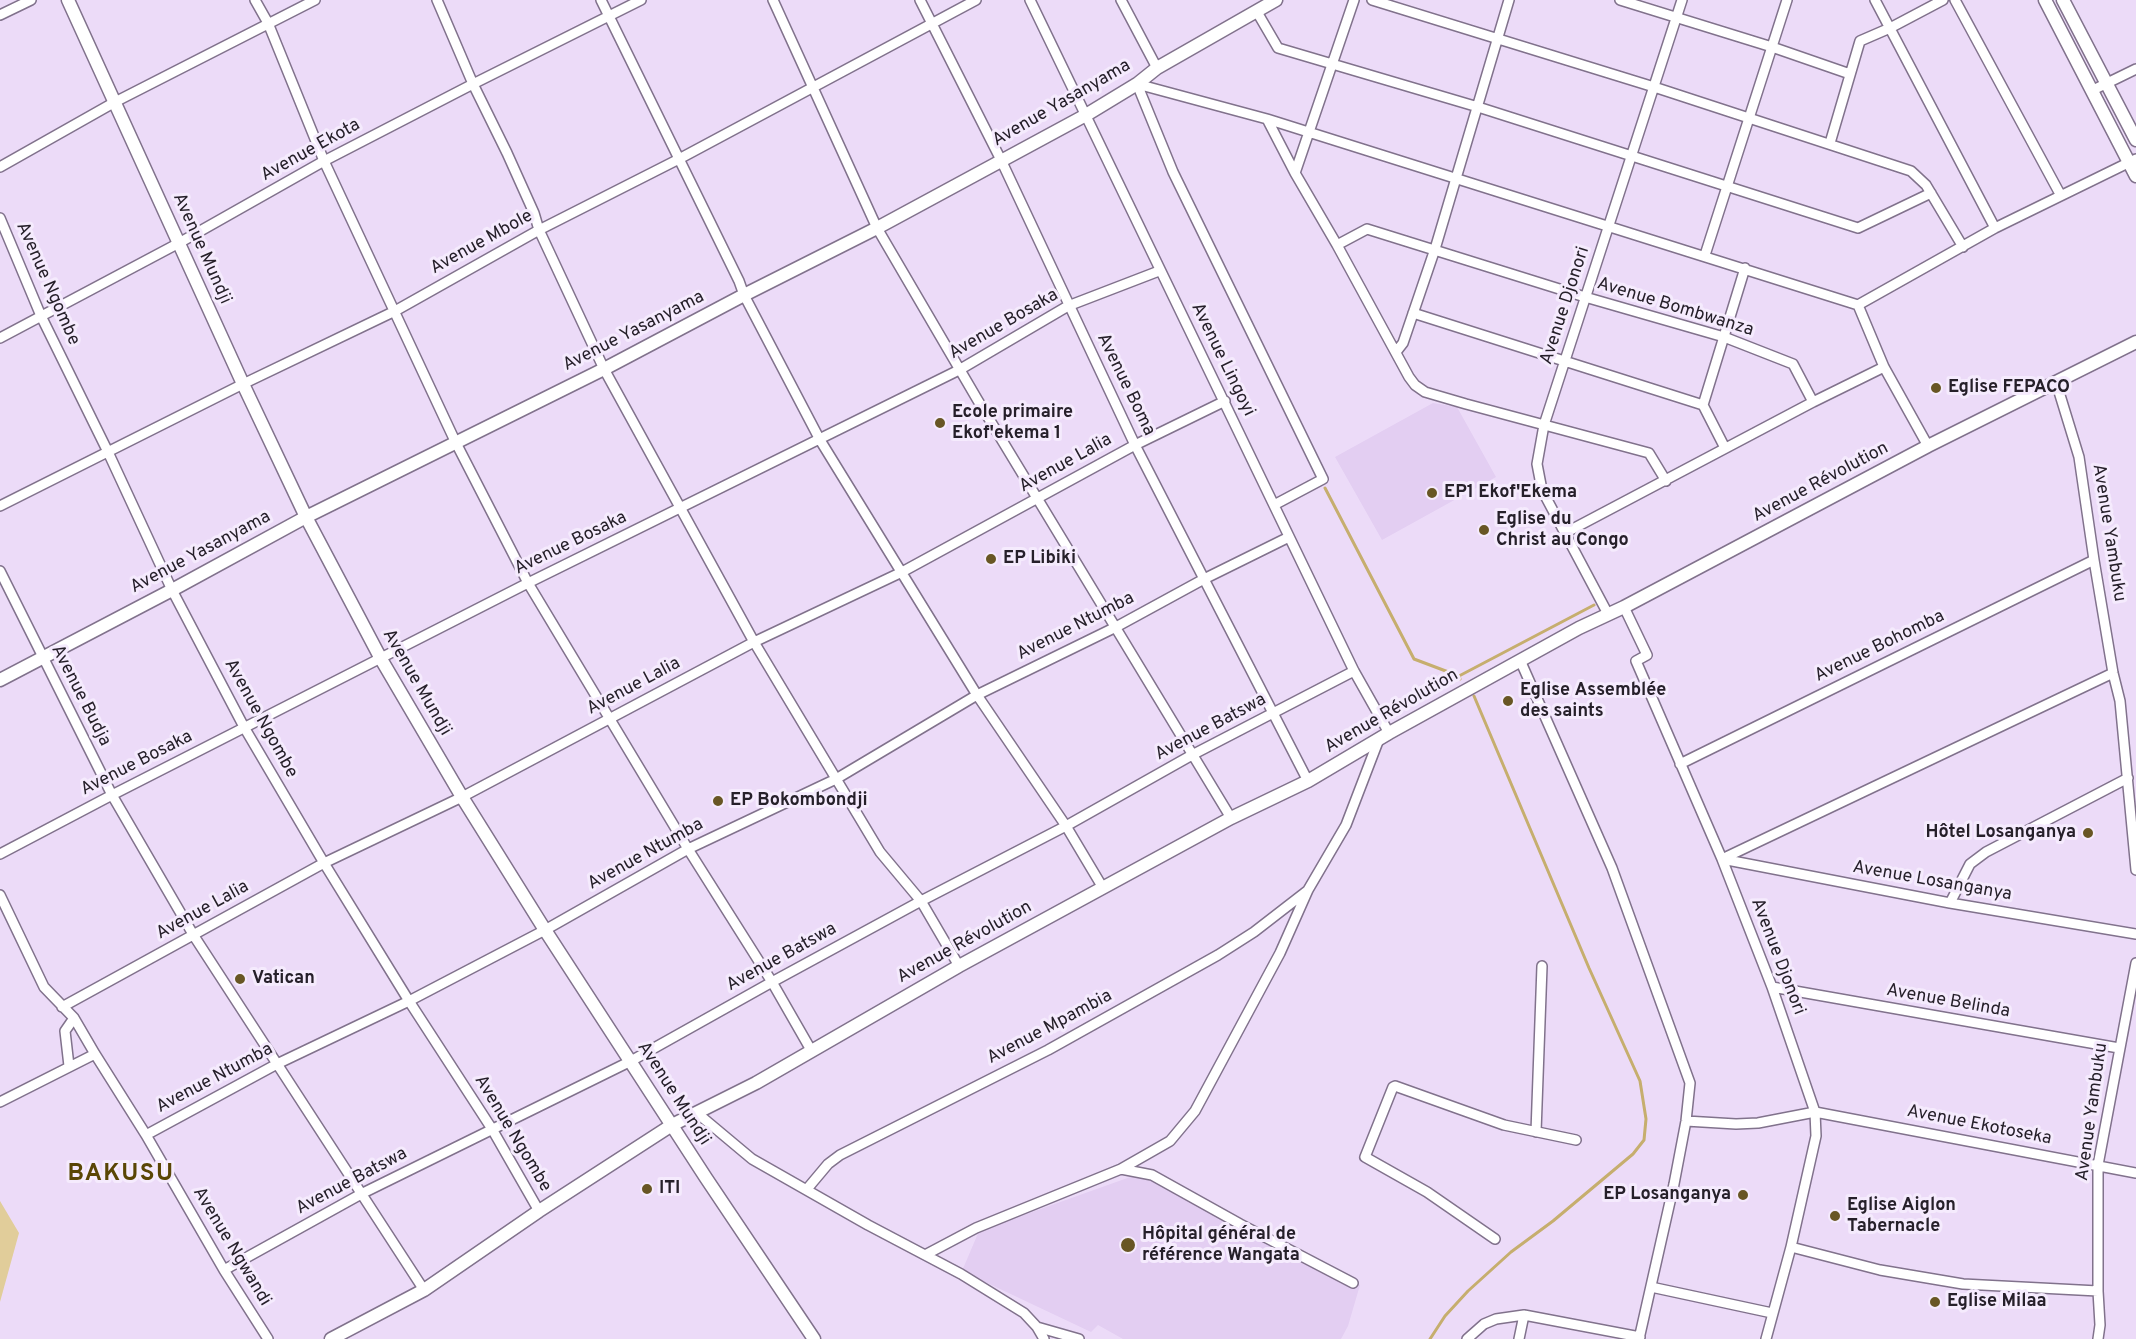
<!DOCTYPE html>
<html>
<head>
<meta charset="utf-8">
<style>
  body { margin:0 }
  canvas { display:block; background:#ecdbf8 }
</style>
</head>
<body>
<canvas width="2136" height="1339"></canvas>
<script>
const context = document.querySelector('canvas').getContext('2d');
context.lineJoin = 'round';
function fill(path, color) { context.fillStyle = color; context.fill(path, 'evenodd'); }
const shape = rows => new Path2D(rows.map(r => 'M' + r).join(''));
function trace(path, color, width, dash) { context.strokeStyle = color; context.lineWidth = width; context.lineCap = dash ? 'butt' : 'round'; context.setLineDash(dash || []); context.stroke(path); }
function drawText(font, color, halo, rows, align = 'center') {
  context.font = font + ' Overpass,sans-serif'; context.lineWidth = 6; context.setLineDash([]); context.textBaseline = 'middle'; context.strokeStyle = halo; context.fillStyle = color; for (const [text, x, y, turn = 0] of rows) {
    context.save(); context.translate(x, y); context.rotate((+turn || 0) * Math.PI / 180); context.textAlign = isNaN(turn) ? turn : align; if (halo) context.strokeText(text, 0, 0); context.fillText(text, 0, 0); context.restore();
  }
}
fill(shape([
  [1433,403,1457,407,1496,477,1382,540,1335,457],
  [1133,1176,1178,1188,1307,1259,1360,1285,1348,1326,1341,1339,1123,1339,1098,1325,1091,1332,962,1271,979,1231]
]), '#e3cef2');
fill(shape([
  [0,1201,19,1233,0,1302]
]), '#e1cd9a');
trace(shape([
  [1325,488,1414,659,1459,676],
  [1460,679,1459,676,1594,605],
  [1430,1339,1445,1316,1468,1291,1511,1252,1553,1221,1633,1154,1644,1140,1646,1119,1640,1081,1589,968,1474,696]
]), '#c6ae6e', 3);
const minor = shape([
  [255,0,268,23,324,161,455,441,528,583,688,849,772,982,811,1050],
  [437,0,473,84,507,153,534,213,539,230,604,369,754,642,880,852,921,901,959,966],
  [601,0,739,281,744,295,820,440,977,695,1066,826,1103,888],
  [773,0,877,228,977,399,1231,818],
  [920,0,1001,160,1135,445,1308,781],
  [1030,0,1354,671,1389,733],
  [1121,0,1157,68],
  [1372,0,1654,87,1911,171,1926,185,1963,247],
  [1620,0,1772,47,1850,74],
  [1875,0,1995,228],
  [1955,0,2060,194],
  [1257,12,1278,48,1478,107,1858,228,1931,193],
  [0,15,31,0],
  [1137,84,1267,119,1858,305,1995,228,2136,159],
  [1137,84,1173,172,1323,479,1274,505],
  [2093,90,2136,69],
  [1267,119,1295,173,1337,245,1409,377,1415,385,1425,392,1466,404,1649,453,1666,481],
  [1830,143,1860,41,1890,28,1943,0],
  [0,167,115,102,315,0],
  [1295,173,1354,0],
  [0,218,41,316,108,452,172,590,244,727,324,863,409,1001,492,1129,539,1211],
  [1337,245,1367,229,1585,297,1724,337,1793,364,1813,402],
  [1705,255,1787,0],
  [1858,305,1884,367,1928,446],
  [1413,313,1703,405,1725,448],
  [0,338,179,243,324,161,473,84,641,0],
  [1396,352,1403,343,1435,249,1509,0],
  [2056,382,2079,457,2094,560,2113,673,2120,701,2136,870],
  [1703,405,1745,268],
  [0,506,243,384,395,311,539,230,679,159,976,0],
  [1565,533,1813,402,1884,367],
  [0,571,112,795,194,936,424,1290],
  [1624,607,1647,655,1636,661,1722,859,1772,987,1815,1112,1816,1136,1791,1247,1766,1339],
  [1608,614,1542,490,1537,464,1544,425,1682,0],
  [1520,660,1612,868,1690,1083,1686,1121,1674,1184,1639,1339],
  [1680,764,2094,560],
  [0,854,112,795,528,583,959,370,1068,306,1159,271],
  [1722,859,2113,673],
  [1722,859,1950,903,2136,934],
  [0,895,44,987,74,1018,95,1054,146,1135,224,1270,268,1339],
  [1950,903,1970,864,1986,852,2128,778],
  [1772,987,2119,1048],
  [62,1007,324,863,462,797,754,642,902,572,1135,445,1225,401],
  [69,1066,65,1031,74,1018],
  [0,1102,95,1054],
  [697,1113,752,1159,868,1225,961,1274,1024,1313,1037,1327,1044,1339],
  [1686,1121,1736,1124,1758,1123,1815,1112,2136,1173],
  [1536,1132,1542,966],
  [146,1135,277,1064,409,1001,545,930,688,849,836,779,977,695,1116,627,1204,579,1289,537],
  [1121,1169,1152,1175,1240,1224,1353,1283],
  [807,1189,828,1164,840,1155,1048,1050,1218,955,1254,932,1307,891],
  [1495,1239,1427,1192,1365,1157,1393,1087,1395,1086,1504,1125,1576,1140],
  [1791,1247,1880,1270,1963,1284,2098,1291],
  [925,1255,976,1228,1121,1169,1170,1141,1195,1111,1280,953,1308,890,1346,825,1379,739],
  [224,1270,363,1193,631,1061,772,982,921,901,1066,826,1192,755,1354,671],
  [1651,1287,1772,1313],
  [1037,1327,1079,1339],
  [1467,1339,1484,1324,1496,1319,1524,1315,1640,1337],
  [1519,1339,1524,1315],
  [2098,1339,2100,1325,2098,1291,2098,1165,2136,963]
]);
const tertiary = shape([
  [68,0,243,384,306,517,381,659,462,797,545,930,706,1178,814,1339],
  [2045,0,2136,176],
  [2063,0,2136,140],
  [0,680,172,590,306,517,604,369,744,295,877,228,1086,115,1137,84,1157,68,1276,0],
  [331,1339,424,1290,539,1211,672,1125,756,1083,959,966,1231,818,1308,781,1389,733,1579,628,1624,607,1928,446,2136,342]
]);
trace(minor, '#81728c', 12);
trace(tertiary, '#81728c', 15);
trace(minor, '#fff', 9);
trace(tertiary, '#fff', 12);
for (const [x, y, r, color] of [
  [1936,388,6,"#685624"],
  [940,423,6,"#685624"],
  [1432,493,6,"#685624"],
  [1484,530,6,"#685624"],
  [991,559,6,"#685624"],
  [1508,701,6,"#685624"],
  [718,801,6,"#685624"],
  [2088,833,6,"#685624"],
  [240,979,6,"#685624"],
  [647,1189,6,"#685624"],
  [1743,1195,6,"#685624"],
  [1835,1216,6,"#685624"],
  [1128,1245,8,"#685624"],
  [1935,1302,6,"#685624"]
]) { const dot = new Path2D(); dot.arc(x, y, r, 0, 2 * Math.PI); context.fillStyle = color; context.fill(dot); trace(dot, '#f5ebfd', 2); }
drawText('18px', '#26202a', '#f5ebfd', [
  ["Avenue Yasanyama",1062,104,-30],
  ["Avenue Ekota",311,151,-29],
  ["Avenue Mbole",482,243,-29],
  ["Avenue Mundji",201,249,66],
  ["Avenue Ngombe",47,284,66],
  ["Avenue Djonori",1566,306,-72],
  ["Avenue Bombwanza",1675,308,17],
  ["Avenue Bosaka",1004,325,-30],
  ["Avenue Yasanyama",634,332,-27],
  ["Avenue Lingoyi",1222,360,64],
  ["Avenue Boma",1125,385,64],
  ["Avenue Lalia",1066,464,-29],
  ["Avenue Révolution",1821,483,-28],
  ["Avenue Yambuku",2108,533,81],
  ["Avenue Bosaka",571,544,-26],
  ["Avenue Yasanyama",201,553,-28],
  ["Avenue Ntumba",1076,627,-27],
  ["Avenue Bohomba",1880,647,-26],
  ["Avenue Mundji",416,683,60],
  ["Avenue Lalia",634,687,-28],
  ["Avenue Budja",80,696,63],
  ["Avenue Révolution",1392,712,-30],
  ["Avenue Ngombe",260,719,61],
  ["Avenue Batswa",1211,728,-28],
  ["Avenue Bosaka",137,764,-27],
  ["Avenue Ntumba",646,855,-29],
  ["Avenue Losanganya",1932,882,10],
  ["Avenue Lalia",203,911,-29],
  ["Avenue Révolution",965,943,-29],
  ["Avenue Djonori",1777,957,69],
  ["Avenue Batswa",782,958,-29],
  ["Avenue Belinda",1948,1002,10],
  ["Avenue Mpambia",1050,1028,-28],
  ["Avenue Ntumba",215,1079,-28],
  ["Avenue Mundji",673,1094,57],
  ["Avenue Yambuku",2093,1112,-82],
  ["Avenue Ekotoseka",1979,1126,11],
  ["Avenue Ngombe",512,1134,59],
  ["Avenue Batswa",352,1182,-28],
  ["Avenue Ngwandi",231,1247,59]
]);
drawText('bold 18px', '#26202a', '#f5ebfd', [
  ["Eglise FEPACO",1948,388],
  ["Ecole primaire",952,413],
  ["Ekof'ekema 1",952,434],
  ["EP1 Ekof'Ekema",1444,493],
  ["Eglise du",1496,520],
  ["Christ au Congo",1496,541],
  ["EP Libiki",1003,559],
  ["Eglise Assemblée",1520,691],
  ["des saints",1520,712],
  ["EP Bokombondji",730,801],
  ["Hôtel Losanganya",2076,833,"right"],
  ["Vatican",252,979],
  ["ITI",659,1189],
  ["EP Losanganya",1731,1195,"right"],
  ["Eglise Aiglon",1847,1206],
  ["Tabernacle",1847,1227],
  ["Hôpital général de",1142,1235],
  ["référence Wangata",1142,1256],
  ["Eglise Milaa",1947,1302]
], 'left');
context.letterSpacing = '1.5px';
drawText('bold 24px', '#5a4605', '#f5ebfd', [
  ["BAKUSU",121,1175]
]);
context.letterSpacing = '0px';
</script>
</body>
</html>
